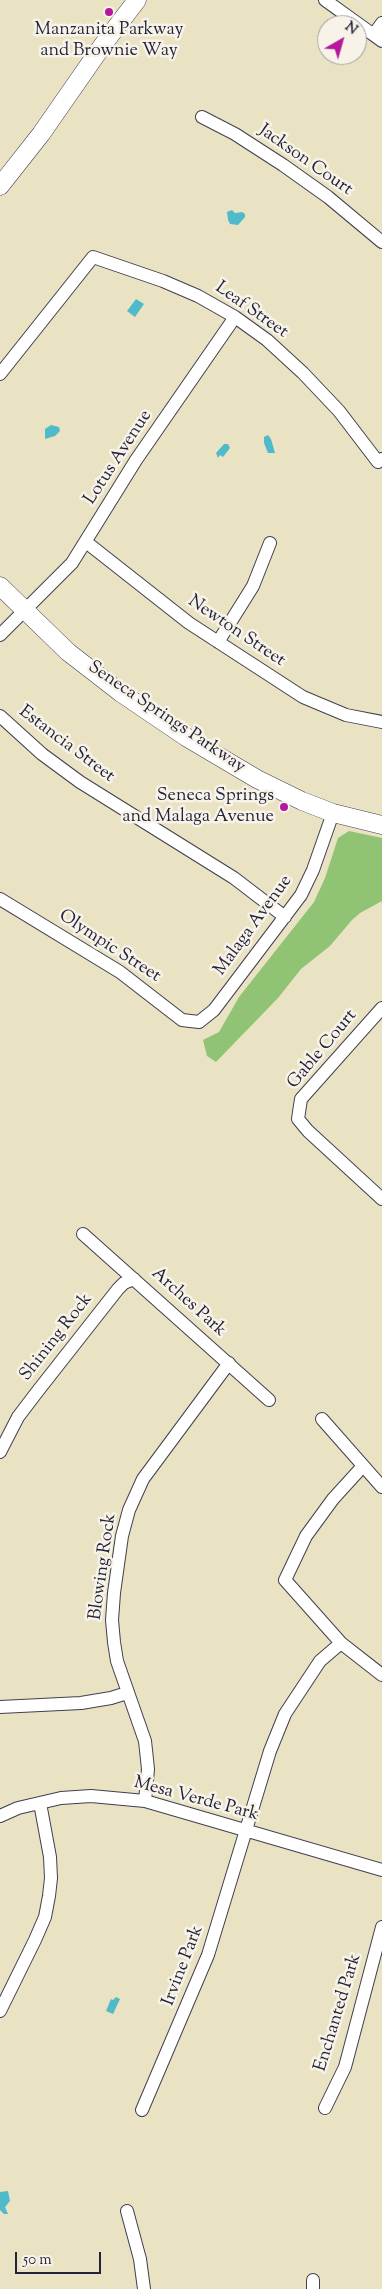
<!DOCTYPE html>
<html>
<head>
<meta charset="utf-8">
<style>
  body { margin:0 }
  #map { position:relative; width:382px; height:2289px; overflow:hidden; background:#eae3c3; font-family:"Sorts Mill Goudy",serif }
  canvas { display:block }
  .north { position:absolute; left:317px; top:15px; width:50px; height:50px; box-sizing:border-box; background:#f7f3e8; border:1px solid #a29fa3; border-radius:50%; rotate:38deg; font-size:14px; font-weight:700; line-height:20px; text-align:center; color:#22223b }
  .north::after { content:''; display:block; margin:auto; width:18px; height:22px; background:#b5179e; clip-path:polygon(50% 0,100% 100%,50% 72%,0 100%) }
  .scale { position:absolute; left:15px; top:2252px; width:86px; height:22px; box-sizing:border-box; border:2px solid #22223b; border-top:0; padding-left:6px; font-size:15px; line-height:18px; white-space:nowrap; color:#22223b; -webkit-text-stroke:4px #f7f3e8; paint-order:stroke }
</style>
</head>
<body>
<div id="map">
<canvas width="382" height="2289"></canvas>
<div class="north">N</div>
<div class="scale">50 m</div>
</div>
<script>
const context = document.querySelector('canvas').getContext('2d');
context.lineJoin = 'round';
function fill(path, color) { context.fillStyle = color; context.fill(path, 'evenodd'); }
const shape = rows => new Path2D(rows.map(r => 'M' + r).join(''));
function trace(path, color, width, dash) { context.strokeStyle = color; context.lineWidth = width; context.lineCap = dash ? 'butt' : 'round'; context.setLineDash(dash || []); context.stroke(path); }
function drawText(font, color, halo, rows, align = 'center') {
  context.font = font + ' "Sorts Mill Goudy",serif'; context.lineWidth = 5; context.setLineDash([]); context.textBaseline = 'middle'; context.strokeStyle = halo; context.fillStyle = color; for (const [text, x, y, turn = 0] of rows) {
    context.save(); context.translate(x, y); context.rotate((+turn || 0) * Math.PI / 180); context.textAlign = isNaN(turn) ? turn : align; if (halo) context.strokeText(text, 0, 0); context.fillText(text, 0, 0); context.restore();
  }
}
fill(shape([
  [349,831,382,838,382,901,360,913,352,920,330,946,301,969,278,998,216,1062,207,1056,203,1040,219,1032,239,997,314,902,325,878,338,838]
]), '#90c374');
fill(shape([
  [232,210,235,213,242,212,245,214,245,217,238,225,230,224,228,220,227,212],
  [136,299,144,304,135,317,127,311],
  [51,425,59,427,60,431,55,436,45,439,45,429],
  [268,435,271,439,275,453,268,453,264,443,264,437],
  [224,444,228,444,230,448,223,457,220,455,218,458,216,453],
  [116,1997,120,1999,113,2014,106,2011,111,1999,113,2000],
  [8,2191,10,2201,5,2207,8,2214,4,2214,0,2210,0,2192]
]), '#4fbaca');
const street = shape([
  [325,0,382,41],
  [374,34,382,23],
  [202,117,235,134,283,165,328,197,382,242],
  [0,374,93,257,163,281,198,296,235,317,267,340,303,373,339,411,378,462,382,459],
  [86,542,189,623,303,697,346,715,382,722],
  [0,635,72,563,136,460,235,317],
  [218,642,253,586,270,543],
  [0,716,42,754,80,782,234,878,285,917],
  [0,899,120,972,182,1020,199,1022,214,1010,301,895,313,870,333,813],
  [382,1008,301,1099,298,1119,308,1131,382,1199],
  [83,1234,269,1400],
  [322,1419,382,1487],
  [0,1452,18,1417,37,1392,118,1289,124,1283,134,1279],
  [363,1466,333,1499,306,1536,285,1580,341,1643,382,1675],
  [0,1707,81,1703,111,1698,127,1693],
  [145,1801,148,1769,145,1741,117,1661,114,1642,112,1620,114,1593,122,1536,129,1510,143,1479,229,1363],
  [0,1816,18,1808,61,1798,91,1796,145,1801,382,1870],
  [0,2011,35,1940,45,1917,49,1896,51,1878,50,1857,40,1803],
  [325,2108,345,2067,382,1927],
  [142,2110,208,1955,270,1751,285,1714,320,1661,341,1643],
  [127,2211,140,2259,144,2289],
  [313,2289,313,2280]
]);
const secondary = shape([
  [0,186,41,134,105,42,137,0],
  [0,586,68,652,121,693,186,737,257,779,302,801,333,813,382,825]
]);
trace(street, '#403f4f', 14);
trace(secondary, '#403f4f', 19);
trace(street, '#fff', 12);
trace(secondary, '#fff', 18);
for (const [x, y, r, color] of [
  [109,12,5,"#b5179e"],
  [284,807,5,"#b5179e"]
]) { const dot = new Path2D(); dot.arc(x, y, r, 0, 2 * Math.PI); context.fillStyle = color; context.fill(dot); trace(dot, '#f7f3e8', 2); }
drawText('18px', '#22223b', '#f7f3e8', [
  ["Manzanita Parkway",109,31],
  ["and Brownie Way",109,52],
  ["Seneca Springs",274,797,"right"],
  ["and Malaga Avenue",274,818,"right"]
]);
drawText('18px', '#22223b', '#f7f3e8', [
  ["Jackson Court",305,161,35],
  ["Leaf Street",251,311,35],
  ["Lotus Avenue",119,458,-57],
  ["Newton Street",236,632,34],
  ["Seneca Springs Parkway",166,718,34],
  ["Estancia Street",66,745,37],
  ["Malaga Avenue",254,926,-54],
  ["Olympic Street",109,947,33],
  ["Gable Court",323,1050,-50],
  ["Arches Park",188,1303,42],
  ["Shining Rock",57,1338,-52],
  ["Blowing Rock",104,1567,-82],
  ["Mesa Verde Park",196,1800,15],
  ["Irvine Park",184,1966,-69],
  ["Enchanted Park",339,2013,-73]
]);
</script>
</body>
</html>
